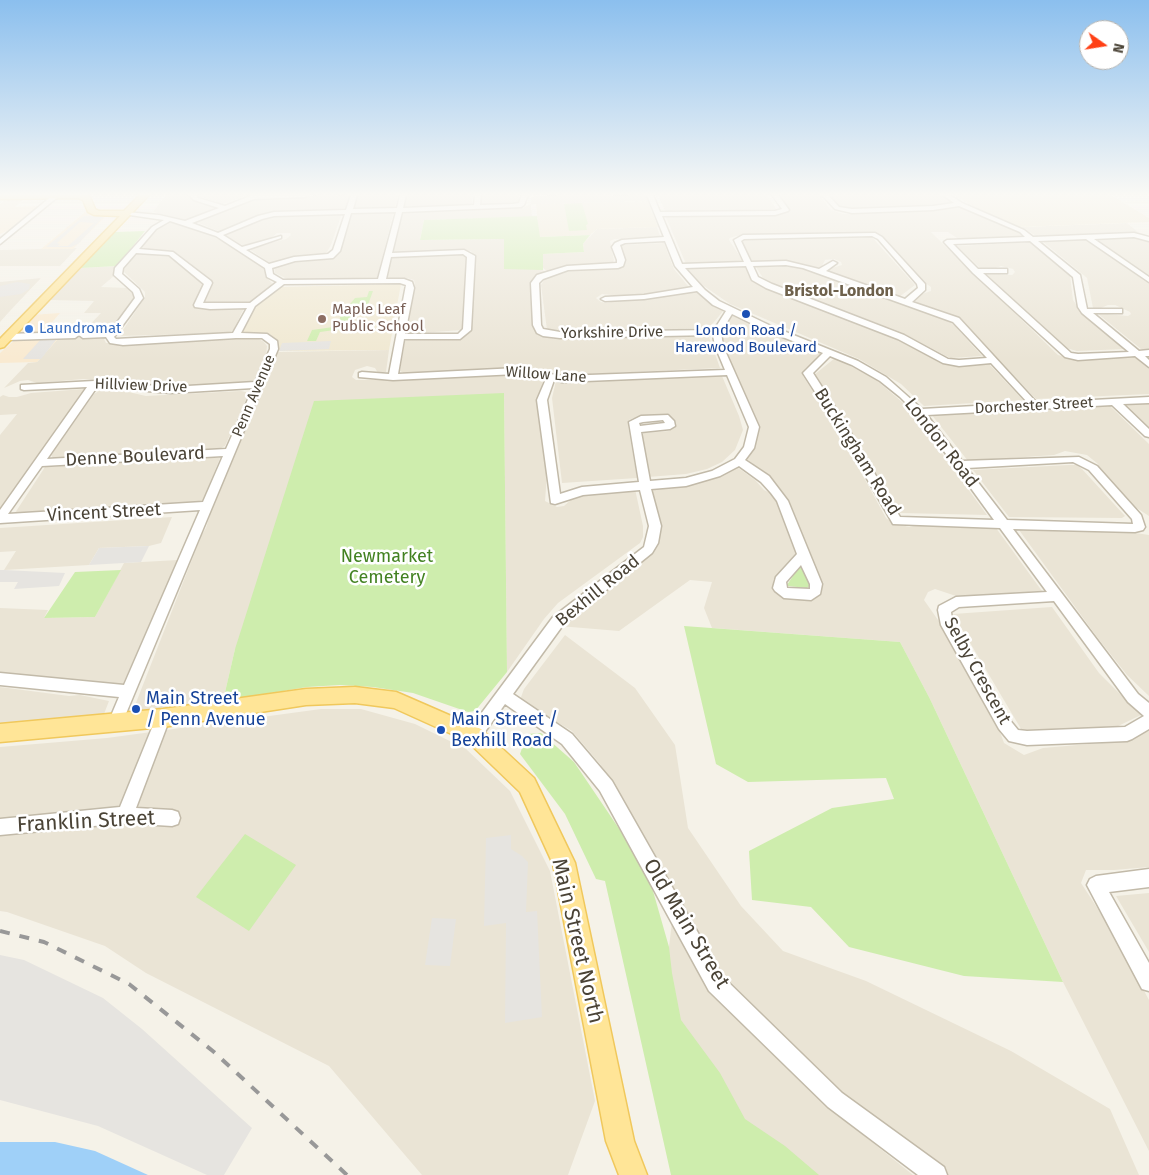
<!DOCTYPE html>
<html>
<head>
<meta charset="utf-8">
<style>
  body { margin:0 }
  #map { position:relative; width:1149px; height:1175px; overflow:hidden; background:#f5f2e8; font-family:"Fira Sans",sans-serif }
  canvas { display:block }
  .north { position:absolute; left:1079px; top:20px; width:50px; height:50px; box-sizing:border-box; background:#fff; border:1px solid #b7b4af; border-radius:50%; rotate:103deg; font-size:14px; font-weight:700; line-height:20px; text-align:center; color:#4a4336 }
  .north::after { content:''; display:block; margin:auto; width:18px; height:22px; background:#ff4015; clip-path:polygon(50% 0,100% 100%,50% 72%,0 100%) }
</style>
</head>
<body>
<div id="map">
<canvas width="1149" height="1175"></canvas>
<div class="north">N</div>
</div>
<script>
const context = document.querySelector('canvas').getContext('2d');
context.lineJoin = 'round';
function fill(path, color) { context.fillStyle = color; context.fill(path, 'evenodd'); }
const shape = rows => new Path2D(rows.map(r => 'M' + r).join(''));
function trace(path, color, width, dash) { context.strokeStyle = color; context.lineWidth = width; context.lineCap = dash ? 'butt' : 'round'; context.setLineDash(dash || []); context.stroke(path); }
function drawText(font, color, halo, rows, align = 'center') {
  context.font = font + ' "Fira Sans",sans-serif'; context.lineWidth = 5; context.setLineDash([]); context.textBaseline = 'middle'; context.strokeStyle = halo; context.fillStyle = color; for (const [text, x, y, turn = 0] of rows) {
    context.save(); context.translate(x, y); context.rotate((+turn || 0) * Math.PI / 180); context.textAlign = isNaN(turn) ? turn : align; if (halo) context.strokeText(text, 0, 0); context.fillText(text, 0, 0); context.restore();
  }
}
fill(shape([
  [166,195,187,195,196,201,217,207,186,220,153,212],
  [196,195,249,195,222,204],
  [350,195,345,209,343,210,267,213,220,232,194,221,245,200,267,197],
  [357,195,398,195,398,196,395,207,353,208],
  [406,195,472,195,472,205,404,207],
  [480,195,519,195,519,203,481,205],
  [646,195,648,201,536,204,531,205,532,217,424,220,420,240,504,239,545,272,532,281,531,286,534,326,537,333,545,337,555,339,708,334,720,368,567,375,515,368,404,373,400,371,405,341,408,339,461,337,471,332,475,257,471,251,466,251,394,253,392,252,402,212,522,208,531,204,531,197,534,196],
  [658,195,767,195,777,210,665,211],
  [778,195,819,195,831,210,844,214,932,210,960,206,1019,232,1025,238,964,240,957,238,948,232,931,232,1058,355,1076,360,1133,356,1149,369,1149,394,1036,399,964,324,957,318,912,301,916,296,931,291,931,287,922,281,882,236,877,233,866,232,736,236,730,238,729,240,743,261,740,262,686,264,665,215,786,213,788,210],
  [828,195,942,195,953,203,930,207,851,210,841,208],
  [394,211,377,278,291,281,275,273,274,267,300,259,331,257,350,215,353,212],
  [342,213,331,245,327,252,324,254,299,256,270,263,249,249,286,239,291,235,290,233,277,233,270,239,246,247,224,235,258,219,276,215],
  [169,222,198,229,222,241,261,266,265,270,265,276,272,283,271,286,248,303,202,302,212,286,212,280,174,251,140,249,156,229],
  [1127,223,1138,232,1036,236,1022,227],
  [657,227,661,238,615,239,610,241,614,260,612,265,567,267,547,271,543,268,542,254,584,252,583,244,597,229],
  [871,236,915,285,899,297,829,273,827,271,828,269,842,265,841,262,834,259,825,260,821,268,786,261,753,262,740,240],
  [1137,237,1149,239,1149,276,1097,240],
  [1086,239,1149,284,1149,350,1141,349,1097,313,1128,316,1131,314,1130,312,1115,305,1108,305,1101,308,1093,308,1087,278,1042,241],
  [1030,242,1070,275,1073,300,1081,312,1126,349,1077,351,1066,348,985,273,1012,275,1015,272,1013,269,1001,266,991,270,982,270,957,246],
  [664,243,674,269,689,287,643,295,622,296,602,294,596,298,601,302,607,303,618,300,665,296,693,290,724,310,709,328,563,333,547,330,541,285,544,280,550,275,567,271,622,268,624,265,620,245],
  [77,248,60,266,0,266,0,250],
  [136,253,165,253,200,279,203,285,193,305,199,308,244,308,234,329,230,333,119,336,145,297,145,292,123,271],
  [465,254,467,258,462,330,407,334,406,332,415,285,414,280,407,278,389,278,387,277,392,257],
  [117,266,114,270,115,275,101,287,129,288,134,292,134,299,104,339,106,343,248,338,259,339,264,342,267,346,266,355,254,381,247,383,170,387,111,380,83,379,37,383,28,380,20,381,4,388,28,363,37,362,57,340,77,338,101,313,84,313,94,301,50,300,81,268],
  [785,266,804,269,943,318,954,325,982,356,951,358,946,356,901,332,777,286,763,278,756,267],
  [745,267,752,279,892,335,945,364,954,366,989,364,1023,400,924,406,901,384,859,359,730,304,701,284,688,269],
  [41,278,9,312,0,322,0,282],
  [733,315,823,353,805,369,803,376,839,432,886,518,893,523,909,527,921,524,996,528,1042,591,959,597,935,589,928,592,924,600,945,630,996,721,1004,743,1024,755,1043,748,1113,742,1149,731,1149,867,1114,870,1086,870,1081,883,1109,926,1149,1000,1149,1151,1063,982,930,699,900,642,712,628,704,608,712,582,690,580,619,631,559,626,650,553,658,544,660,532,651,494,652,489,711,479,737,467,755,480,764,490,774,495,796,549,796,553,773,580,774,588,803,598,814,598,821,595,821,585,784,494,775,482,747,459,754,448,756,434,720,337,721,330,728,319],
  [389,350,386,372,378,373,375,368,367,366,355,370,352,377,356,380,365,380,505,375,543,381,539,402,547,474,545,501,557,507,564,506,574,497,582,493,635,489,643,526,643,537,640,543,558,603,544,619,507,672,504,393,235,649,223,701,132,713,202,534,206,528,214,501,254,410,277,352],
  [835,358,875,379,908,407,987,515,900,513,814,375],
  [722,376,739,416,743,430,735,450,722,462,707,469,686,474,648,477,640,436,643,433,669,431,673,428,674,420,666,416,634,418,629,420,628,426,637,478,562,483,552,398,556,381],
  [84,389,83,393,0,511,0,435,17,414,0,415,0,397,3,395,9,397,17,397,31,393],
  [109,390,124,391,146,396,241,391,246,392,248,395,225,446,216,450,53,458,51,455,94,394,99,391],
  [1149,402,1149,430,1124,405],
  [1102,404,1109,405,1149,444,1149,516,1132,505,1100,470,1098,464,1087,455,1065,451,1054,455,968,461,931,414],
  [198,458,220,458,203,501,195,505,13,516,45,467],
  [1069,465,1077,465,1082,469,1125,516,1122,518,1009,517,973,470],
  [172,517,161,543,149,546,99,548,89,565,4,570,16,551,0,552,0,528],
  [1021,528,1122,531,1149,535,1149,696,1127,675,1097,637,1019,530],
  [178,560,123,684,115,688,0,672,0,608,48,610,44,618,95,617,124,563],
  [1052,607,1099,673,1141,715,1116,727,1024,734,953,614],
  [565,635,635,688,675,745,688,828,741,906,783,951,866,981,1011,1051,1110,1109,1139,1175,945,1175,814,1069,711,967,637,825,600,764,572,731,520,700,524,689],
  [0,687,69,696,80,695,109,701,104,714,100,717,0,726],
  [321,709,361,709,415,724,466,749,510,791,550,871,595,1101,568,1175,422,1175,329,1066,146,973,105,946,7,912,0,911,0,747,107,738],
  [1149,893,1149,952,1116,896],
  [672,922,764,1039,857,1130,913,1175,708,1175,654,978,669,947]
]), '#eae4d5');
fill(shape([
  [25,198,15,207,39,206,17,227,0,234,0,204,7,199],
  [85,212,106,216,73,249,41,249],
  [60,313,42,334,15,335,31,315],
  [59,338,37,362,0,363,0,353,15,340]
]), '#f9ead1');
fill(shape([
  [953,195,1111,195,1149,218,1149,222,1020,227,976,208],
  [648,201,658,227,597,229,590,235,539,237,536,204],
  [401,284,389,350,279,351,275,339,270,334,243,332,255,306,280,287]
]), '#f0e8d1');
fill(shape([
  [582,203,588,224,586,225,587,230,569,231,564,204],
  [537,216,540,237,590,235,583,244,584,252,543,254,543,270,504,269,504,239,420,240,424,220],
  [145,231,117,266,81,268,115,232],
  [369,291,373,291,366,310,344,324,349,328,320,332,316,341,307,341,312,330,333,327,340,319,340,317,356,311,350,310,350,304,355,298,367,297],
  [504,393,507,672,475,711,468,712,413,693,373,687,340,685,307,687,223,701,235,649,314,401],
  [801,564,811,585,807,588,788,586,787,585],
  [121,570,95,617,44,618,75,572],
  [684,626,900,642,930,699,1063,982,964,976,849,947,811,907,752,900,749,851,832,808,894,799,886,778,748,782,716,764],
  [541,733,574,762,647,870,669,947,672,973,681,1020,720,1073,745,1119,785,1146,819,1175,671,1175,605,881,596,879,565,814,520,754,527,734],
  [245,834,296,865,249,931,196,897]
]), '#ceedad');
fill(shape([
  [84,216,104,216,78,244,71,247,46,247],
  [80,222,94,223,68,246,58,246,60,244,57,243],
  [17,282,30,284,29,289,21,294,0,297,0,286],
  [42,338,54,338,52,340,56,340,41,359,23,359],
  [331,341,329,349,279,351,282,343],
  [149,546,141,562,89,565,99,548],
  [0,570,4,570,65,573,59,586,14,589,18,582,0,582],
  [511,835,511,849,522,856,528,862,526,912,537,911,542,1017,505,1023,506,923,484,926,486,838],
  [432,918,456,919,450,966,425,965],
  [0,955,24,960,103,998,142,1029,252,1128,224,1175,207,1175,98,1126,0,1100]
]), '#e6e4e0');
fill(shape([
  [0,1142,55,1142,95,1151,148,1175,0,1175]
]), '#9fd0f8');
const minor = shape([
  [53,195,59,196,0,244,0,239,53,195],
  [189,195,196,195,198,198,225,206,253,195,308,195,305,197,254,199,192,223,218,233,258,216,274,212,346,210,351,195,357,195,353,209,397,208,400,195,406,195,403,208,474,205,475,195,481,195,480,205,513,204,519,203,522,195,528,195,524,205,521,207,402,212,392,253,464,250,475,256,471,330,460,339,404,339,398,374,517,368,562,376,725,370,715,346,713,335,560,338,543,336,537,333,533,325,531,283,537,275,567,266,617,263,617,260,612,247,615,243,622,240,664,237,647,195,653,195,660,212,775,211,782,209,772,195,778,195,789,210,788,211,775,215,662,216,682,264,744,262,734,240,743,235,875,233,882,237,925,284,925,290,912,302,959,318,1037,403,1149,397,1149,403,1123,404,1149,429,1149,437,1145,436,1112,405,927,415,962,461,1079,457,1097,466,1141,515,1145,527,1143,530,1135,532,1013,529,1138,694,1149,703,1149,729,1132,739,1127,741,1027,745,1009,741,999,729,941,625,938,610,939,606,956,597,1047,592,1000,528,893,524,835,423,803,373,823,353,765,330,732,314,721,332,723,346,759,427,754,448,745,460,769,476,788,501,822,584,820,594,811,600,784,598,775,591,773,588,776,577,797,554,777,501,771,493,761,482,739,466,720,476,686,486,651,489,661,526,658,543,652,553,563,625,513,694,572,734,612,781,723,977,842,1093,944,1167,947,1175,918,1175,828,1107,709,991,600,791,562,744,505,704,479,740,474,742,469,740,467,735,469,730,553,617,644,547,649,526,640,490,583,495,555,504,551,503,537,400,546,379,517,374,393,380,359,377,359,373,362,372,389,374,406,285,400,283,284,284,255,306,241,333,267,334,277,341,278,349,120,728,115,730,110,728,108,723,119,697,0,685,0,673,124,685,200,510,0,523,0,510,87,387,24,390,21,389,21,385,94,381,171,387,255,382,270,349,270,344,262,338,236,338,123,345,110,343,106,337,83,338,79,335,75,338,7,340,3,337,7,334,75,332,79,335,83,332,110,332,135,298,133,292,114,275,115,268,152,227,164,220,123,214,126,212,159,215,185,221,219,208,194,200,189,195],
  [396,212,378,279,283,280,273,274,272,268,295,261,333,258,340,251,351,213,396,212],
  [345,214,333,250,328,254,294,257,269,264,246,250,281,238,281,236,242,247,223,235,262,219,274,216,345,214],
  [170,221,216,236,265,268,267,277,277,282,250,303,203,303,212,283,211,281,173,252,139,249,156,229,170,221],
  [872,236,878,239,917,284,918,288,905,299,826,271,837,263,833,261,819,269,786,261,751,262,741,241,744,239,872,236],
  [665,241,675,266,693,287,644,295,605,297,601,299,605,301,644,299,697,291,713,305,726,311,714,330,560,332,543,329,541,325,539,283,543,279,568,270,618,268,623,266,625,260,620,245,625,243,665,241],
  [136,253,169,255,204,284,194,305,195,307,210,309,247,308,233,333,116,339,114,337,143,298,139,289,122,274,123,268,136,253],
  [463,254,467,257,463,329,458,334,405,334,414,288,412,282,404,279,386,279,391,257,463,254],
  [786,265,803,268,953,322,987,358,959,360,948,359,904,335,772,284,758,277,753,266,786,265],
  [746,266,752,280,766,288,898,339,943,363,959,366,991,363,1028,403,922,409,886,377,858,361,771,326,719,301,705,290,685,268,746,266],
  [830,356,852,365,880,381,900,397,917,414,994,520,900,517,845,423,813,373,830,356],
  [727,375,749,427,744,447,735,459,712,471,686,478,650,481,641,432,670,429,675,426,674,421,668,415,641,416,629,422,639,482,582,487,560,494,547,400,554,380,562,382,727,375],
  [97,387,171,393,253,388,226,449,47,459,97,387],
  [663,420,665,423,640,426,639,423,643,422,663,420],
  [223,456,203,502,8,514,42,466,223,456],
  [1073,462,1089,470,1132,519,1133,524,1007,520,967,468,1073,462],
  [801,565,810,584,810,589,787,588,786,582,801,565],
  [1054,601,1128,702,1144,716,1125,727,1027,731,1018,730,1009,719,952,620,951,612,959,607,1054,601],
  [822,195,828,195,839,207,852,209,933,206,954,203,943,195,950,195,962,203,1024,230,1033,237,1134,233,1149,237,1149,241,1134,237,1094,239,1149,277,1149,282,1086,239,1038,241,1080,275,1087,309,1122,309,1122,313,1093,313,1139,351,1149,350,1149,356,1145,356,1149,360,1149,367,1135,356,1078,360,1065,357,973,273,944,242,947,240,1025,237,1020,232,959,206,933,210,852,213,835,209,822,195],
  [1030,241,1073,277,1078,307,1082,313,1129,352,1078,354,1071,353,983,273,1007,273,1007,269,978,269,953,244,1030,241],
  [163,711,168,713,170,718,136,808,172,810,178,812,180,818,178,824,172,826,125,823,0,835,0,819,120,807,156,718,158,713,163,711],
  [1149,869,1149,887,1109,892,1149,963,1149,991,1142,989,1087,885,1090,879,1096,876,1149,869]
]);
const major = shape([
  [0,195,84,195,90,197,95,209,99,211,124,211,140,195,149,195,4,347,0,348,0,339,120,216,94,215,88,212,83,200,78,198,0,199,0,195],
  [355,687,396,692,481,729,534,778,575,863,634,1141,647,1175,619,1175,606,1141,553,864,520,792,467,741,394,708,355,703,306,705,163,727,0,742,0,724,163,709,306,689,355,687]
]);
trace(minor, '#c2baa9', 3);
trace(major, '#f0c85c', 3);
fill(minor, '#fff');
fill(major, '#ffe597');
trace(shape([
  [0,931,44,942,129,984,214,1052,347,1175]
]), '#989898', 4, [10, 10]);
const sky = context.createLinearGradient(0, 0, 0, 360);
sky.addColorStop(0, '#8bbfee');
sky.addColorStop(0.54, '#faf9f5');
sky.addColorStop(1, '#faf9f500');
context.fillStyle = sky;
context.fillRect(0, 0, 1149, 360);
for (const [x, y, r, color] of [
  [746,314,5,"#1a4fb4"],
  [322,319,5,"#8d6e63"],
  [29,329,5,"#3f7fe0"],
  [136,709,5,"#1a4fb4"],
  [441,730,5,"#1a4fb4"]
]) { const dot = new Path2D(); dot.arc(x, y, r, 0, 2 * Math.PI); context.fillStyle = color; context.fill(dot); trace(dot, '#fff', 2); }
drawText('15px', '#785e54', '#fff', [
  ["Maple Leaf",332,310],
  ["Public School",332,327]
], 'left');
drawText('15px', '#366cbe', '#fff', [
  ["Laundromat",39,329]
], 'left');
drawText('15px', '#164399', '#fff', [
  ["London Road /",746,331],
  ["Harewood Boulevard",746,348]
]);
drawText('15px', '#4a4336', '#fff', [
  ["Yorkshire Drive",612,333,-1],
  ["Willow Lane",546,375,4],
  ["Hillview Drive",141,386,2],
  ["Penn Avenue",254,396,-67],
  ["Dorchester Street",1034,406,-3]
]);
drawText('bold 16px', '#6e614c', '#fff', [
  ["Bristol-London",839,292]
]);
drawText('18px', '#4a4336', '#fff', [
  ["London Road",941,443,52],
  ["Buckingham Road",857,452,58],
  ["Denne Boulevard",135,457,-3],
  ["Vincent Street",104,513,-3],
  ["Bexhill Road",598,591,-39],
  ["Selby Crescent",977,671,61]
]);
drawText('18px', '#438222', '#fff', [
  ["Newmarket",387,557],
  ["Cemetery",387,578]
]);
drawText('18px', '#164399', '#fff', [
  ["Main Street",146,699],
  ["/ Penn Avenue",146,720],
  ["Main Street /",451,720],
  ["Bexhill Road",451,741]
], 'left');
drawText('21px', '#4a4336', '#fff', [
  ["Franklin Street",86,822,-3],
  ["Old Main Street",686,924,59],
  ["Main Street North",577,941,77]
]);
</script>
</body>
</html>
